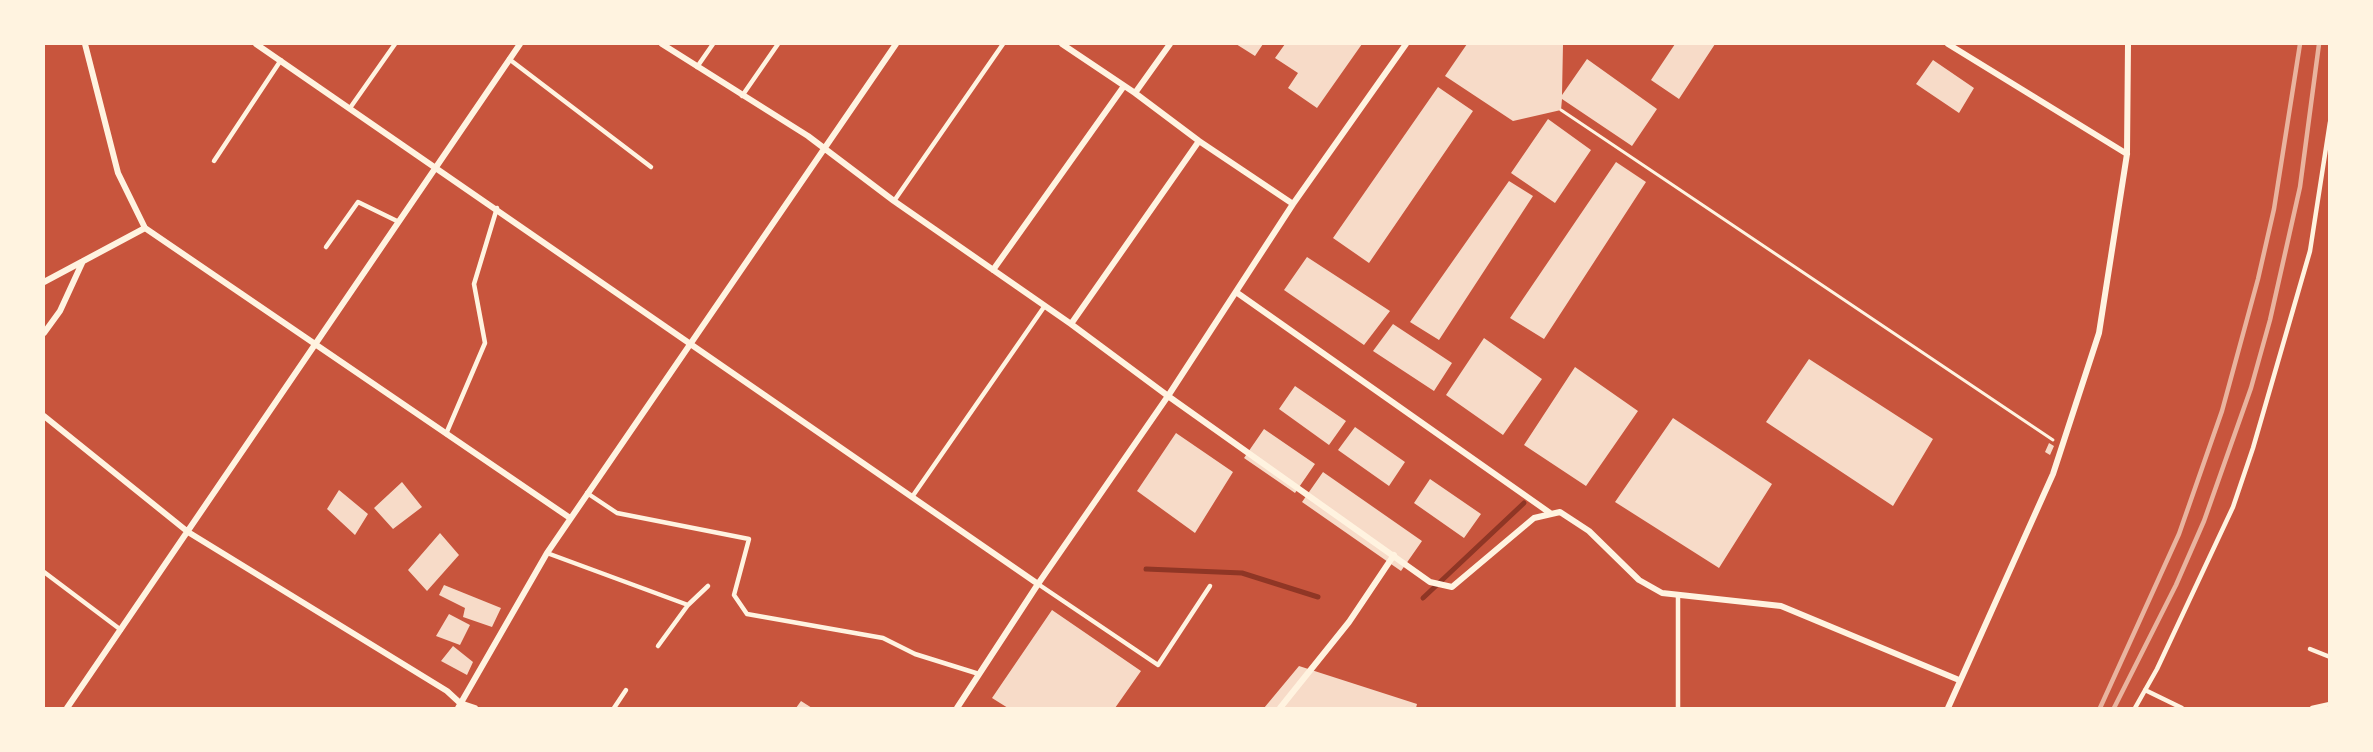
<!DOCTYPE html>
<html>
<head>
<meta charset="utf-8">
<style>
  body { margin:0 }
  #map { position:relative; width:2373px; height:752px; overflow:hidden; background:#c8553d; font-family:Commissioner,sans-serif }
  canvas { display:block }
  .frame { position:absolute; inset:0; border:45px solid #fff3e0; pointer-events:none }
</style>
</head>
<body>
<div id="map">
<canvas width="2373" height="752"></canvas>
<div class="frame"></div>
</div>
<script>
const context = document.querySelector('canvas').getContext('2d');
context.lineJoin = 'round';
const shape = rows => new Path2D(rows.map(r => 'M' + r).join(''));
function trace(path, color, width, dash) { context.strokeStyle = color; context.lineWidth = width; context.lineCap = dash ? 'butt' : 'round'; context.setLineDash(dash || []); context.stroke(path); }
function fill(path, color) { context.fillStyle = color; context.fill(path, 'evenodd'); }
trace(shape([
  [1146,569,1242,573,1318,597],
  [1423,598,1524,503]
]), '#8f3625', 5);
fill(shape([
  [1236,44,1263,44,1255,56],
  [1285,44,1362,44,1317,108,1288,88,1298,73,1275,58],
  [1467,44,1563,44,1562,95,1587,59,1657,109,1632,146,1562,99,1561,110,1513,121,1445,76],
  [1675,44,1715,44,1679,99,1651,80],
  [1933,60,1974,88,1959,113,1916,84],
  [1438,87,1473,111,1369,263,1333,238],
  [1548,119,1591,150,1555,203,1511,173],
  [1616,162,1646,182,1544,339,1510,318],
  [1509,181,1533,196,1439,340,1410,322],
  [1307,257,1390,311,1364,345,1284,290],
  [1393,324,1452,363,1434,391,1373,351],
  [1484,338,1542,379,1503,435,1446,395],
  [1809,359,1933,439,1893,506,1766,422],
  [1575,367,1638,411,1586,486,1524,445],
  [1295,386,1346,421,1329,445,1279,409],
  [1673,418,1772,484,1719,568,1615,502],
  [1355,427,1405,462,1389,486,1338,450],
  [1264,429,1315,464,1295,493,1244,458],
  [1176,433,1233,472,1195,533,1137,491],
  [2049,443,2054,446,2050,455,2045,452],
  [1323,472,1422,541,1401,571,1302,502],
  [1430,479,1481,514,1464,538,1414,503],
  [402,482,422,507,393,529,374,508],
  [339,490,368,514,355,535,327,509],
  [440,533,459,555,427,591,408,570],
  [444,585,501,608,492,627,463,617,465,608,439,595],
  [1052,610,1141,671,1115,708,1008,708,992,698],
  [449,614,470,625,460,645,436,636],
  [453,646,473,662,467,675,441,661],
  [1299,666,1417,704,1416,708,1264,708],
  [801,701,812,708,796,708]
]), '#f7dbc8');
trace(shape([
  [1561,110,2053,440]
]), '#fff3e0', 3);
trace(shape([
  [509,59,651,167],
  [697,67,713,44],
  [742,96,778,44],
  [350,108,395,44],
  [214,161,281,60],
  [894,201,1003,44],
  [326,247,358,202,399,222],
  [446,434,485,343,474,284,497,208],
  [587,493,617,513,749,539,734,595,747,614,883,638,915,654,979,674],
  [912,497,1044,307],
  [547,553,688,605,658,646],
  [44,572,121,630],
  [1038,584,1158,665,1210,586],
  [1678,596,1678,708],
  [688,605,708,586],
  [2310,649,2330,657],
  [2145,690,2182,708],
  [614,708,626,690],
  [2135,708,2157,669,2233,507,2253,448,2310,251,2330,122],
  [2312,708,2330,704]
]), '#fff3e0', 4.5);
trace(shape([
  [85,44,118,173,145,228,570,518],
  [256,44,1038,584],
  [662,44,808,136,894,201,1071,324,1168,396,1430,582,1452,587,1534,518,1560,512,1589,531,1639,580,1662,593,1781,606,1959,680],
  [1062,44,1135,93,1199,141,1293,204],
  [1948,44,2127,154],
  [1135,93,1170,44],
  [993,270,1124,86],
  [44,282,145,228],
  [1236,292,1550,513],
  [1071,324,1199,141],
  [44,333,60,311,83,261],
  [44,416,188,532,447,691,460,703,475,708],
  [67,708,520,44],
  [458,708,547,553,896,44],
  [957,708,1038,584,1168,396,1293,204,1406,44],
  [1280,708,1349,622,1394,555],
  [1948,708,2053,474,2099,333,2127,154,2128,44]
]), '#fff3e0', 6);
trace(shape([
  [2100,708,2179,534,2222,411,2258,279,2274,209,2300,44],
  [2114,708,2176,585,2204,521,2251,388,2270,320,2300,187,2319,44]
]), '#e9b49f', 4.5);
</script>
</body>
</html>
